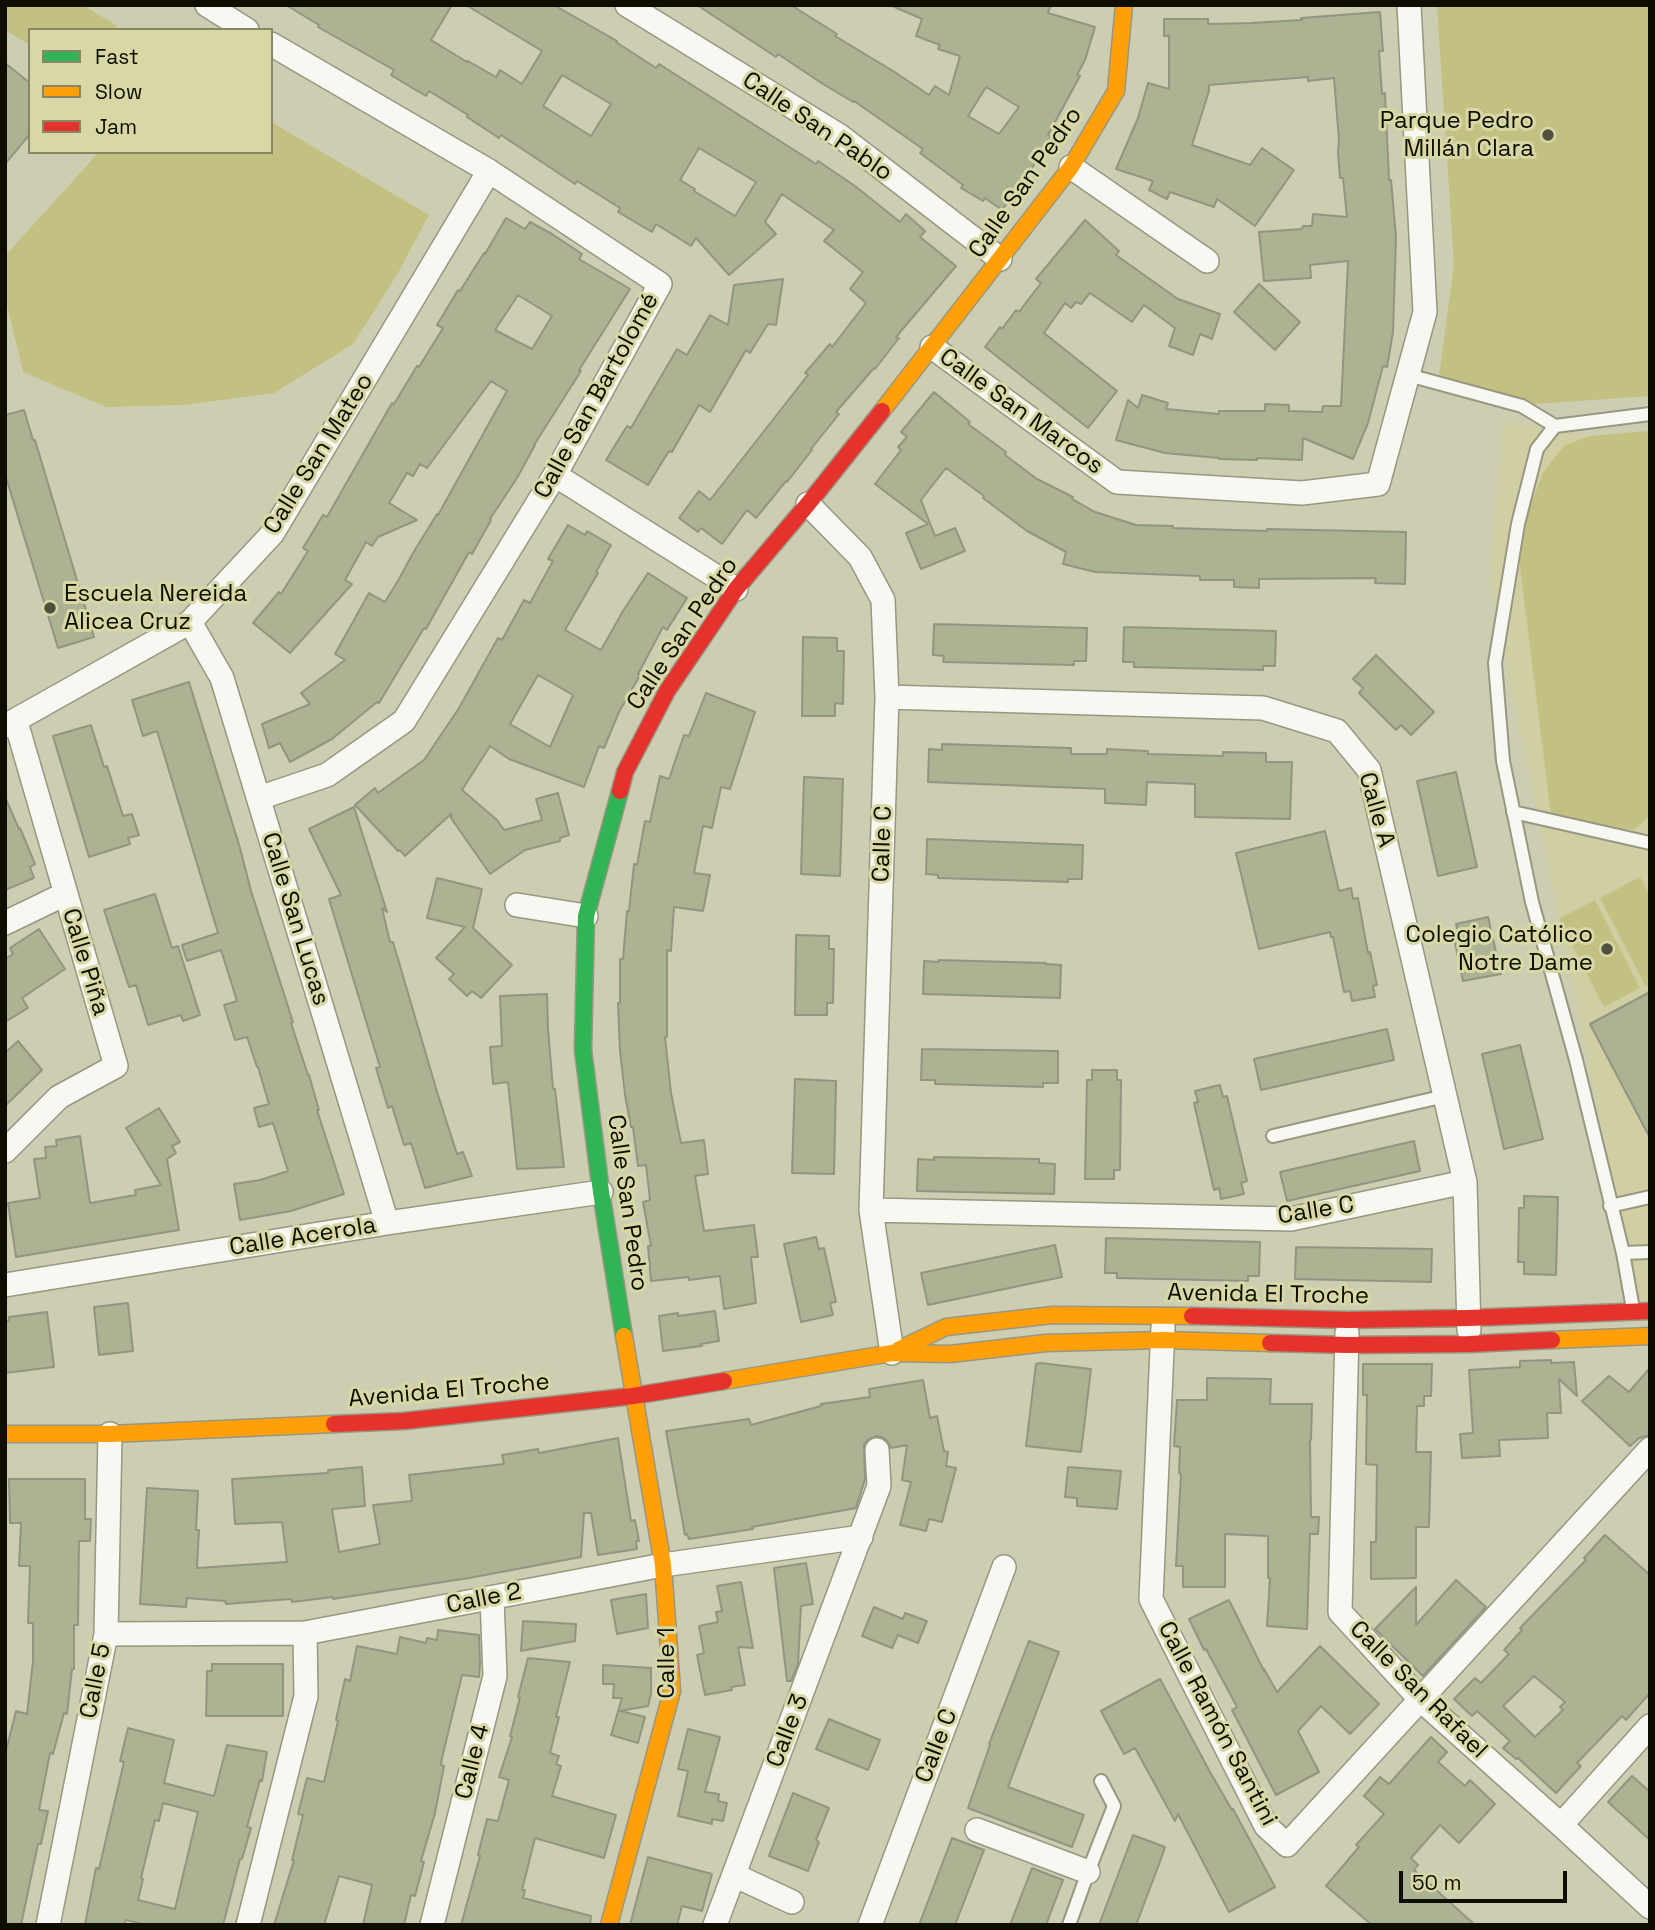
<!DOCTYPE html>
<html>
<head>
<meta charset="utf-8">
<style>
  body { margin:0 }
  #map { position:relative; width:1655px; height:1930px; overflow:hidden; background:#cdcdb1; font-family:"Space Grotesk",sans-serif }
  canvas { display:block }
  .frame { position:absolute; inset:0; border:7px solid #0e0d00; pointer-events:none }
  .legend { position:absolute; left:28px; top:28px; width:245px; height:126px; box-sizing:border-box; background:#d8d8a6; border:2px solid #878764; margin:0; padding:9px 12px; list-style:none; font-size:21px; color:#0e0d00 }
  .legend li { display:flex; align-items:center; gap:14px; height:35px }
  .legend b { width:35px; border:2px solid #878764 }
  .scale { position:absolute; left:1399px; top:1871px; width:168px; height:32px; box-sizing:border-box; border:4px solid #0e0d00; border-top:0; padding-left:9px; font-size:21px; line-height:24px; white-space:nowrap; color:#0e0d00; -webkit-text-stroke:5px #d8d8a6; paint-order:stroke }
</style>
</head>
<body>
<div id="map">
<canvas width="1655" height="1930"></canvas>
<div class="frame"></div>
<ul class="legend">
<li><b style="height:9px;background:#30b455"></b>Fast</li>
<li><b style="height:9px;background:#ff9f0a"></b>Slow</li>
<li><b style="height:9px;background:#e5322d"></b>Jam</li>
</ul>
<div class="scale">50 m</div>
</div>
<script>
const context = document.querySelector('canvas').getContext('2d');
context.lineJoin = 'round';
function fill(path, color) { context.fillStyle = color; context.fill(path, 'evenodd'); }
const shape = rows => new Path2D(rows.map(r => 'M' + r).join(''));
function trace(path, color, width, dash) { context.strokeStyle = color; context.lineWidth = width; context.lineCap = dash ? 'butt' : 'round'; context.setLineDash(dash || []); context.stroke(path); }
function drawText(font, color, halo, rows, align = 'center') {
  context.font = font + ' "Space Grotesk",sans-serif'; context.lineWidth = 6; context.setLineDash([]); context.textBaseline = 'middle'; context.strokeStyle = halo; context.fillStyle = color; for (const [text, x, y, turn = 0] of rows) {
    context.save(); context.translate(x, y); context.rotate((+turn || 0) * Math.PI / 180); context.textAlign = isNaN(turn) ? turn : align; if (halo) context.strokeText(text, 0, 0); context.fillText(text, 0, 0); context.restore();
  }
}
fill(shape([
  [1502,421,1589,436,1650,431,1650,1300,1638,1301,1493,598,1493,544]
]), '#cfcfa3');
fill(shape([
  [7,5,83,5,117,26,114,30,30,30,30,45,5,30,5,8],
  [1437,5,1650,5,1650,396,1521,405,1437,390,1454,265],
  [271,122,429,215,398,273,353,344,274,393,184,405,106,407,23,372,5,296,5,256,99,152,271,152],
  [1650,431,1650,816,1633,830,1551,815,1519,558,1529,509,1544,471,1564,446,1589,436],
  [1640,877,1650,896,1650,984,1646,987,1600,898],
  [1595,900,1640,988,1604,1007,1559,919]
]), '#c3c181');
const building = shape([
  [286,5,452,5,431,40,467,62,468,61,496,77,500,70,522,84,542,51,466,5,554,5,617,41,616,42,656,68,659,64,816,164,818,161,855,186,900,222,906,214,925,231,920,237,956,266,896,337,899,338,875,369,874,368,836,412,839,414,811,449,812,450,787,482,786,481,756,518,747,510,722,544,701,528,698,532,679,518,699,491,710,500,808,375,805,373,830,344,832,347,866,303,850,289,863,272,824,241,834,230,782,194,765,222,776,234,729,275,696,238,691,246,656,224,652,232,618,212,620,208,577,181,575,184,501,135,499,138,467,117,468,115,429,91,426,96,414,89,391,75,394,70,318,27,319,25,286,5],
  [562,75,611,104,591,136,543,106,562,75],
  [699,148,756,182,735,216,694,191,695,189,680,180,699,148],
  [697,5,791,5,837,34,835,36,893,71,929,95,935,86,949,95,960,56,938,49,940,45,916,36,922,19,890,5,1051,5,1048,13,1095,27,1085,60,1077,75,1080,76,1048,135,1053,138,1002,210,985,198,983,201,961,188,963,185,920,153,923,149,854,101,853,102,823,84,778,54,776,57,697,5],
  [986,87,1019,107,999,134,968,116,986,87],
  [1380,12,1383,51,1379,51,1382,94,1385,93,1389,180,1391,180,1396,237,1393,332,1387,367,1383,366,1368,423,1353,459,1303,438,1302,460,1257,458,1257,460,1219,459,1219,458,1165,453,1116,440,1128,400,1138,408,1142,395,1168,403,1166,409,1219,414,1219,411,1265,411,1265,404,1289,405,1289,411,1322,412,1323,406,1341,406,1348,261,1310,265,1311,278,1264,281,1259,232,1302,229,1303,226,1312,226,1313,214,1347,217,1343,178,1340,178,1338,152,1339,140,1334,78,1308,81,1308,77,1209,85,1209,91,1192,145,1250,165,1262,148,1294,170,1255,226,1217,199,1214,207,1170,192,1167,199,1149,190,1153,181,1116,169,1138,118,1148,83,1169,89,1169,36,1164,36,1164,19,1208,19,1208,24,1251,23,1302,20,1301,18,1380,12],
  [5,63,30,83,30,134,5,164,5,63],
  [506,218,525,229,530,222,552,234,582,254,579,259,630,289,579,370,581,371,534,445,535,445,517,478,490,519,491,520,472,554,469,552,426,629,424,628,379,703,377,702,332,739,290,762,280,743,269,748,262,724,310,704,301,693,345,660,335,654,369,593,385,602,399,579,413,553,437,514,438,515,507,391,491,381,427,468,420,464,413,476,407,473,389,503,417,520,378,537,372,546,366,542,345,580,352,584,290,653,253,623,279,592,281,594,308,551,303,548,323,515,327,517,392,403,394,404,417,366,419,367,443,328,437,325,458,290,460,291,484,253,485,254,506,218],
  [518,295,552,316,532,349,495,330,518,295],
  [1085,220,1119,251,1116,255,1178,299,1220,314,1212,339,1200,334,1193,355,1169,346,1175,328,1144,305,1132,322,1090,293,1081,304,1076,302,1071,308,1065,303,1044,333,1117,391,1088,428,985,347,1000,327,1002,329,1016,310,1019,312,1041,283,1036,279,1085,220],
  [783,279,776,325,768,324,750,353,746,350,710,412,699,405,672,452,669,451,648,485,606,460,627,426,631,428,677,349,687,355,710,315,728,325,734,285,783,279],
  [1259,284,1300,322,1275,350,1234,312,1259,284],
  [934,392,970,422,968,424,1006,452,1005,455,1037,479,1073,497,1072,499,1095,512,1136,525,1173,526,1173,528,1267,531,1267,529,1406,532,1405,584,1375,583,1376,578,1259,579,1259,588,1234,587,1234,580,1200,580,1200,576,1095,572,1063,564,1066,552,1027,531,983,498,984,496,946,468,921,500,935,536,955,528,965,551,921,569,906,533,928,524,875,484,901,450,898,447,907,437,901,432,934,392],
  [24,410,33,440,35,440,94,637,58,648,5,474,5,415,24,410],
  [568,525,585,535,587,531,611,545,596,572,598,573,565,630,601,650,623,611,648,573,687,598,667,630,663,627,638,674,640,675,619,712,604,748,599,746,584,787,509,759,490,746,462,790,497,820,504,830,542,820,536,799,558,793,569,835,560,838,560,841,525,850,490,874,451,818,451,814,405,856,400,850,398,851,355,805,375,788,378,793,424,760,459,708,498,638,502,640,524,600,530,603,553,561,548,559,568,525],
  [538,675,573,695,550,747,510,724,538,675],
  [934,624,1087,628,1086,661,1074,661,1074,665,943,662,944,656,933,655,934,624],
  [1124,627,1276,631,1275,666,1263,666,1263,670,1134,667,1134,662,1123,662,1124,627],
  [803,637,837,638,837,651,844,651,843,704,835,703,835,716,802,716,803,637],
  [1376,655,1434,712,1411,735,1401,725,1396,730,1359,693,1363,688,1353,679,1376,655],
  [189,682,240,848,251,891,293,1022,291,1023,308,1075,309,1075,319,1110,317,1110,344,1194,291,1211,240,1220,234,1184,260,1180,288,1171,273,1123,259,1127,254,1108,269,1104,258,1067,257,1067,247,1037,235,1040,224,1005,237,1001,221,950,187,961,182,945,218,933,157,731,143,736,132,700,189,682],
  [706,693,755,712,730,789,721,787,712,828,703,826,694,873,710,875,703,911,674,907,671,951,667,950,667,1037,665,1037,671,1093,681,1143,704,1140,708,1174,695,1176,704,1231,754,1225,758,1257,751,1257,756,1303,724,1309,720,1276,689,1280,689,1277,651,1281,648,1246,651,1246,643,1202,650,1200,646,1165,638,1166,633,1127,631,1127,625,1095,620,1051,618,1003,620,1003,620,959,623,959,627,911,629,911,634,864,637,865,645,821,650,822,660,776,669,779,684,735,689,736,706,693],
  [91,725,104,767,107,766,123,816,132,814,139,835,128,838,130,844,89,857,53,736,91,725],
  [942,744,1071,748,1071,754,1107,754,1107,749,1148,751,1148,754,1223,756,1223,752,1266,753,1266,762,1292,762,1290,819,1195,817,1195,784,1147,782,1146,805,1105,803,1105,789,928,782,929,749,942,750,942,744],
  [1456,772,1477,867,1438,876,1417,781,1456,772],
  [804,777,843,779,840,876,801,874,804,777],
  [5,797,19,829,20,828,35,864,30,867,34,878,5,890,5,797],
  [354,807,387,912,382,908,390,942,393,942,438,1095,457,1154,463,1152,472,1176,425,1188,411,1143,404,1145,392,1106,388,1108,376,1068,380,1067,329,899,341,895,309,829,354,807],
  [1325,831,1339,891,1351,888,1353,899,1358,898,1368,953,1370,952,1377,985,1373,986,1375,997,1352,1001,1350,991,1344,992,1333,937,1331,937,1330,932,1259,949,1236,853,1325,831],
  [927,839,1083,845,1082,879,1068,879,1068,882,938,878,938,875,926,874,927,839],
  [437,878,482,889,473,928,512,965,481,998,472,991,467,996,449,979,454,974,436,958,465,927,427,918,437,878],
  [155,894,172,948,178,946,200,1015,183,1021,181,1015,148,1025,136,985,129,987,104,910,155,894],
  [1488,917,1501,974,1463,981,1454,938,1459,937,1456,924,1488,917],
  [39,929,65,969,22,998,28,1008,5,1022,5,959,13,954,10,948,39,929],
  [796,935,829,936,829,949,834,949,833,1003,827,1003,827,1015,795,1015,796,935],
  [939,960,1046,963,1046,964,1061,965,1060,998,923,994,924,961,938,962,939,960],
  [1650,992,1650,1138,1590,1024,1650,992],
  [547,994,548,1028,553,1089,555,1089,564,1167,517,1169,508,1082,493,1084,490,1047,502,1046,500,996,547,994],
  [1387,1029,1394,1060,1261,1090,1254,1059,1387,1029],
  [18,1041,42,1070,5,1106,5,1053,18,1041],
  [1520,1045,1543,1139,1504,1149,1482,1054,1520,1045],
  [922,1049,1058,1051,1058,1083,1043,1083,1043,1087,935,1084,935,1080,921,1080,922,1049],
  [1092,1070,1117,1070,1117,1080,1121,1080,1120,1170,1114,1170,1114,1179,1085,1179,1087,1080,1092,1080,1092,1070],
  [795,1079,836,1081,834,1174,792,1173,795,1079],
  [1220,1085,1223,1097,1227,1096,1247,1181,1241,1183,1244,1194,1221,1199,1219,1188,1214,1190,1194,1103,1198,1102,1195,1091,1220,1085],
  [159,1108,180,1142,172,1146,176,1153,167,1159,179,1230,16,1257,8,1203,40,1198,34,1159,46,1158,45,1147,57,1146,56,1140,80,1136,90,1203,136,1195,135,1190,161,1185,126,1128,159,1108],
  [1414,1141,1420,1171,1287,1201,1280,1172,1414,1141],
  [934,1157,1039,1159,1039,1163,1055,1164,1054,1194,917,1191,918,1159,934,1160,934,1157],
  [1524,1196,1558,1197,1556,1275,1524,1274,1524,1262,1518,1262,1519,1208,1524,1208,1524,1196],
  [816,1237,819,1249,824,1248,836,1302,830,1303,833,1315,801,1322,784,1244,816,1237],
  [1106,1238,1260,1242,1259,1276,1248,1276,1248,1281,1117,1278,1117,1273,1105,1273,1106,1238],
  [1055,1245,1062,1277,928,1305,921,1273,1055,1245],
  [1296,1247,1432,1249,1431,1282,1295,1279,1296,1247],
  [128,1303,133,1351,99,1355,94,1307,128,1303],
  [715,1311,719,1341,701,1344,702,1346,663,1351,659,1316,678,1313,678,1316,715,1311],
  [47,1312,54,1367,5,1373,5,1321,9,1321,9,1317,47,1312],
  [1551,1360,1551,1363,1574,1362,1577,1396,1559,1379,1561,1413,1547,1413,1548,1438,1499,1440,1500,1456,1462,1458,1460,1434,1473,1433,1469,1370,1520,1367,1520,1361,1551,1360],
  [1040,1363,1091,1369,1081,1452,1026,1446,1036,1364,1040,1363],
  [1363,1364,1432,1364,1431,1396,1424,1396,1424,1406,1417,1406,1416,1452,1431,1452,1429,1527,1416,1527,1416,1578,1371,1579,1371,1542,1376,1542,1377,1465,1366,1464,1367,1395,1363,1395,1363,1364],
  [1650,1368,1650,1435,1639,1438,1630,1446,1582,1401,1609,1376,1629,1392,1650,1368],
  [1207,1378,1271,1379,1270,1404,1312,1404,1311,1440,1310,1440,1311,1517,1319,1517,1318,1534,1310,1534,1307,1629,1267,1626,1270,1578,1268,1578,1268,1536,1225,1534,1225,1587,1183,1587,1183,1566,1176,1566,1181,1474,1179,1473,1180,1447,1174,1446,1177,1400,1207,1400,1207,1378],
  [923,1380,930,1418,937,1416,944,1451,948,1452,946,1466,956,1468,942,1522,929,1519,926,1531,900,1525,911,1482,902,1480,907,1445,891,1448,888,1442,884,1438,877,1436,869,1439,864,1444,865,1479,856,1508,752,1527,753,1529,689,1539,687,1534,685,1535,666,1431,749,1419,751,1425,821,1406,821,1404,870,1397,869,1389,923,1380],
  [618,1438,631,1521,635,1520,639,1541,636,1541,637,1549,598,1555,591,1513,584,1513,581,1557,469,1578,333,1599,333,1597,292,1602,291,1599,226,1604,225,1601,187,1598,186,1607,140,1604,147,1488,198,1491,196,1530,199,1530,197,1568,287,1562,282,1522,235,1524,232,1479,328,1473,328,1470,362,1467,365,1506,332,1509,339,1552,380,1544,373,1505,412,1501,409,1475,504,1464,502,1455,538,1449,539,1453,618,1438],
  [1068,1467,1121,1471,1117,1509,1077,1506,1077,1498,1065,1497,1068,1467],
  [9,1479,85,1479,85,1519,91,1519,90,1541,79,1541,78,1625,74,1625,74,1669,72,1669,67,1714,64,1713,53,1754,50,1753,39,1810,48,1811,41,1844,38,1844,21,1925,5,1925,5,1755,16,1711,27,1714,33,1661,33,1623,28,1623,30,1566,19,1566,21,1523,10,1523,9,1479],
  [1605,1535,1650,1575,1650,1693,1626,1720,1622,1716,1577,1763,1581,1766,1556,1793,1518,1758,1516,1759,1503,1748,1510,1741,1477,1711,1472,1716,1454,1699,1475,1678,1481,1683,1509,1654,1504,1650,1522,1630,1520,1628,1586,1560,1584,1558,1605,1535],
  [1534,1676,1565,1702,1560,1707,1563,1710,1535,1737,1503,1706,1534,1676],
  [806,1563,813,1604,801,1606,798,1664,791,1681,787,1681,774,1568,806,1563],
  [1456,1580,1486,1607,1423,1676,1375,1629,1416,1587,1416,1625,1456,1580],
  [741,1582,753,1648,738,1647,745,1685,731,1687,732,1690,705,1695,697,1655,704,1653,699,1626,718,1622,716,1612,722,1611,717,1586,741,1582],
  [646,1594,648,1628,617,1634,611,1600,646,1594],
  [1229,1600,1264,1671,1264,1669,1277,1692,1320,1646,1379,1704,1350,1734,1321,1706,1298,1731,1319,1772,1276,1795,1232,1710,1237,1707,1206,1649,1204,1650,1189,1619,1229,1600],
  [874,1607,903,1619,905,1613,927,1621,918,1643,898,1635,892,1648,862,1636,874,1607],
  [523,1621,576,1624,575,1641,521,1651,523,1621],
  [438,1630,479,1635,480,1663,479,1677,462,1675,442,1758,441,1765,444,1766,435,1813,421,1861,424,1862,415,1896,411,1895,404,1925,363,1925,372,1885,339,1876,324,1925,274,1925,294,1860,292,1860,303,1815,298,1814,307,1778,324,1782,338,1721,336,1720,345,1679,350,1681,357,1646,397,1654,400,1637,426,1643,427,1638,437,1640,438,1630],
  [1029,1641,1059,1652,1008,1787,1084,1815,1072,1847,968,1808,990,1745,989,1744,1029,1641],
  [528,1658,570,1662,556,1717,559,1717,550,1753,559,1756,556,1764,561,1766,552,1796,616,1815,604,1858,535,1838,522,1890,525,1890,523,1898,591,1916,590,1925,461,1925,480,1856,478,1855,487,1819,498,1821,509,1780,499,1777,512,1737,510,1736,520,1698,518,1697,528,1658],
  [212,1664,283,1664,283,1716,206,1716,207,1671,212,1671,212,1664],
  [603,1665,651,1668,651,1694,648,1706,620,1711,645,1717,638,1743,611,1735,622,1698,613,1698,614,1684,603,1684,603,1665],
  [1160,1679,1210,1772,1232,1810,1233,1809,1275,1887,1229,1912,1178,1814,1175,1821,1135,1748,1124,1754,1101,1711,1160,1679],
  [829,1719,880,1740,868,1770,816,1749,829,1719],
  [128,1728,174,1740,164,1783,214,1796,227,1745,267,1752,262,1781,260,1780,247,1827,251,1828,242,1859,240,1859,223,1925,147,1925,126,1920,124,1925,85,1925,96,1868,99,1869,124,1762,120,1761,128,1728],
  [163,1803,198,1812,175,1909,138,1900,143,1879,141,1878,155,1820,159,1821,163,1803],
  [688,1729,720,1737,705,1792,719,1794,718,1801,727,1803,723,1821,712,1819,712,1824,678,1816,688,1771,678,1769,688,1729],
  [1431,1737,1447,1752,1438,1762,1465,1786,1470,1780,1495,1804,1459,1843,1440,1825,1411,1858,1418,1865,1414,1870,1475,1925,1372,1925,1326,1886,1359,1847,1356,1845,1384,1814,1364,1796,1380,1777,1389,1784,1431,1737],
  [1632,1776,1650,1792,1650,1840,1608,1802,1632,1776],
  [793,1793,829,1808,816,1840,819,1842,808,1871,769,1856,793,1793],
  [1133,1835,1165,1847,1161,1859,1136,1925,1099,1925,1133,1835],
  [952,1838,984,1850,955,1925,919,1925,952,1838],
  [648,1857,712,1874,702,1911,682,1906,677,1925,630,1925,648,1857],
  [1032,1868,1063,1880,1046,1925,1010,1925,1032,1868]
]);
fill(building, '#abb392');
trace(building, '#929581', 2);
const lane = shape([
  [1408,375,1522,406,1555,426],
  [1513,812,1650,843],
  [1273,1136,1445,1096],
  [1610,1206,1650,1197],
  [1623,1253,1650,1252],
  [1633,1309,1623,1253,1576,1060,1532,902,1503,761,1495,663,1518,524,1537,449,1555,426,1650,414],
  [1069,1925,1088,1872,1114,1806,1101,1781]
]);
const street = shape([
  [207,5,247,30],
  [627,5,840,136,1000,259],
  [1071,167,1207,261],
  [932,347,1117,482,1302,493,1378,484,1425,312,1409,5],
  [555,475,736,589],
  [808,504,860,557,883,600,887,697,871,1210,892,1353],
  [190,622,222,678,387,1223],
  [887,697,1263,708,1337,731,1369,770,1465,1182,1469,1330],
  [5,726,190,622,272,534,489,171],
  [259,798,327,775,404,721,555,475,660,284,489,171,271,44],
  [517,905,586,916],
  [5,923,65,894],
  [5,1151,59,1097,116,1066,16,722],
  [871,1210,1291,1219,1465,1182],
  [5,1285,387,1223,601,1192],
  [1163,1327,1151,1599,1266,1826,1287,1845,1650,1449],
  [1347,1333,1340,1612,1421,1700,1561,1825,1650,1907],
  [106,1634,305,1633,663,1565,861,1537],
  [1561,1825,1650,1726],
  [977,1830,1088,1872],
  [734,1875,792,1902],
  [48,1925,106,1634,110,1434],
  [248,1925,306,1696,305,1633],
  [432,1925,495,1676,492,1598],
  [715,1925,879,1486,877,1450],
  [870,1925,1004,1567]
]);
const fast = shape([
  [620,791,586,916,583,1050,601,1192,624,1336]
]);
const slow = shape([
  [882,411,1071,167,1116,91,1124,5],
  [1552,1340,1650,1336],
  [898,1350,946,1327,1053,1315,1192,1316],
  [724,1381,892,1353,950,1354,1046,1343,1163,1340,1270,1343],
  [5,1434,110,1434,334,1424],
  [609,1925,672,1691,663,1565,624,1336]
]);
const jam = shape([
  [620,791,625,772,667,691,736,589,808,504,882,411],
  [1192,1316,1347,1320,1468,1318,1650,1311],
  [1270,1343,1347,1345,1469,1344,1552,1340],
  [334,1424,404,1421,633,1396,724,1381]
]);
trace(lane, '#979782', 16);
trace(street, '#979782', 26);
trace(fast, '#979782', 19);
trace(slow, '#979782', 19);
trace(jam, '#979782', 19);
trace(lane, '#f8f8f3', 12);
trace(street, '#f8f8f3', 23);
trace(fast, '#30b455', 16);
trace(slow, '#ff9f0a', 16);
trace(jam, '#e5322d', 16);
for (const [x, y, r, color] of [
  [1548,135,7,"#51503e"],
  [50,608,7,"#51503e"],
  [1607,949,7,"#51503e"]
]) { const dot = new Path2D(); dot.arc(x, y, r, 0, 2 * Math.PI); context.fillStyle = color; context.fill(dot); trace(dot, '#d8d8a6', 2.5); }
drawText('24px', '#0e0d00', '#d8d8a6', [
  ["Parque Pedro",1534,121],
  ["Millán Clara",1534,149],
  ["Escuela Nereida",64,594,"left"],
  ["Alicea Cruz",64,622,"left"],
  ["Colegio Católico",1593,935],
  ["Notre Dame",1593,963]
], 'right');
drawText('24px', '#0e0d00', '#d8d8a6', [
  ["Calle San Pablo",817,127,34],
  ["Calle San Pedro",1026,183,-55],
  ["Calle San Bartolomé",597,396,-61],
  ["Calle San Marcos",1021,412,36],
  ["Calle San Mateo",319,454,-58],
  ["Calle San Pedro",683,634,-56],
  ["Calle A",1376,810,74],
  ["Calle C",883,844,-88],
  ["Calle San Lucas",295,919,73],
  ["Calle Piña",85,962,73],
  ["Calle San Pedro",627,1203,82],
  ["Calle C",1316,1211,-9],
  ["Calle Acerola",303,1237,-9],
  ["Avenida El Troche",1268,1295,1],
  ["Avenida El Troche",449,1391,-5],
  ["Calle 2",484,1599,-11],
  ["Calle 1",667,1663,-90],
  ["Calle 5",96,1681,-79],
  ["Calle San Rafael",1418,1690,45],
  ["Calle Ramón Santini",1217,1724,62],
  ["Calle 3",788,1731,-69],
  ["Calle C",937,1746,-69],
  ["Calle 4",473,1762,-76]
]);
</script>
</body>
</html>
